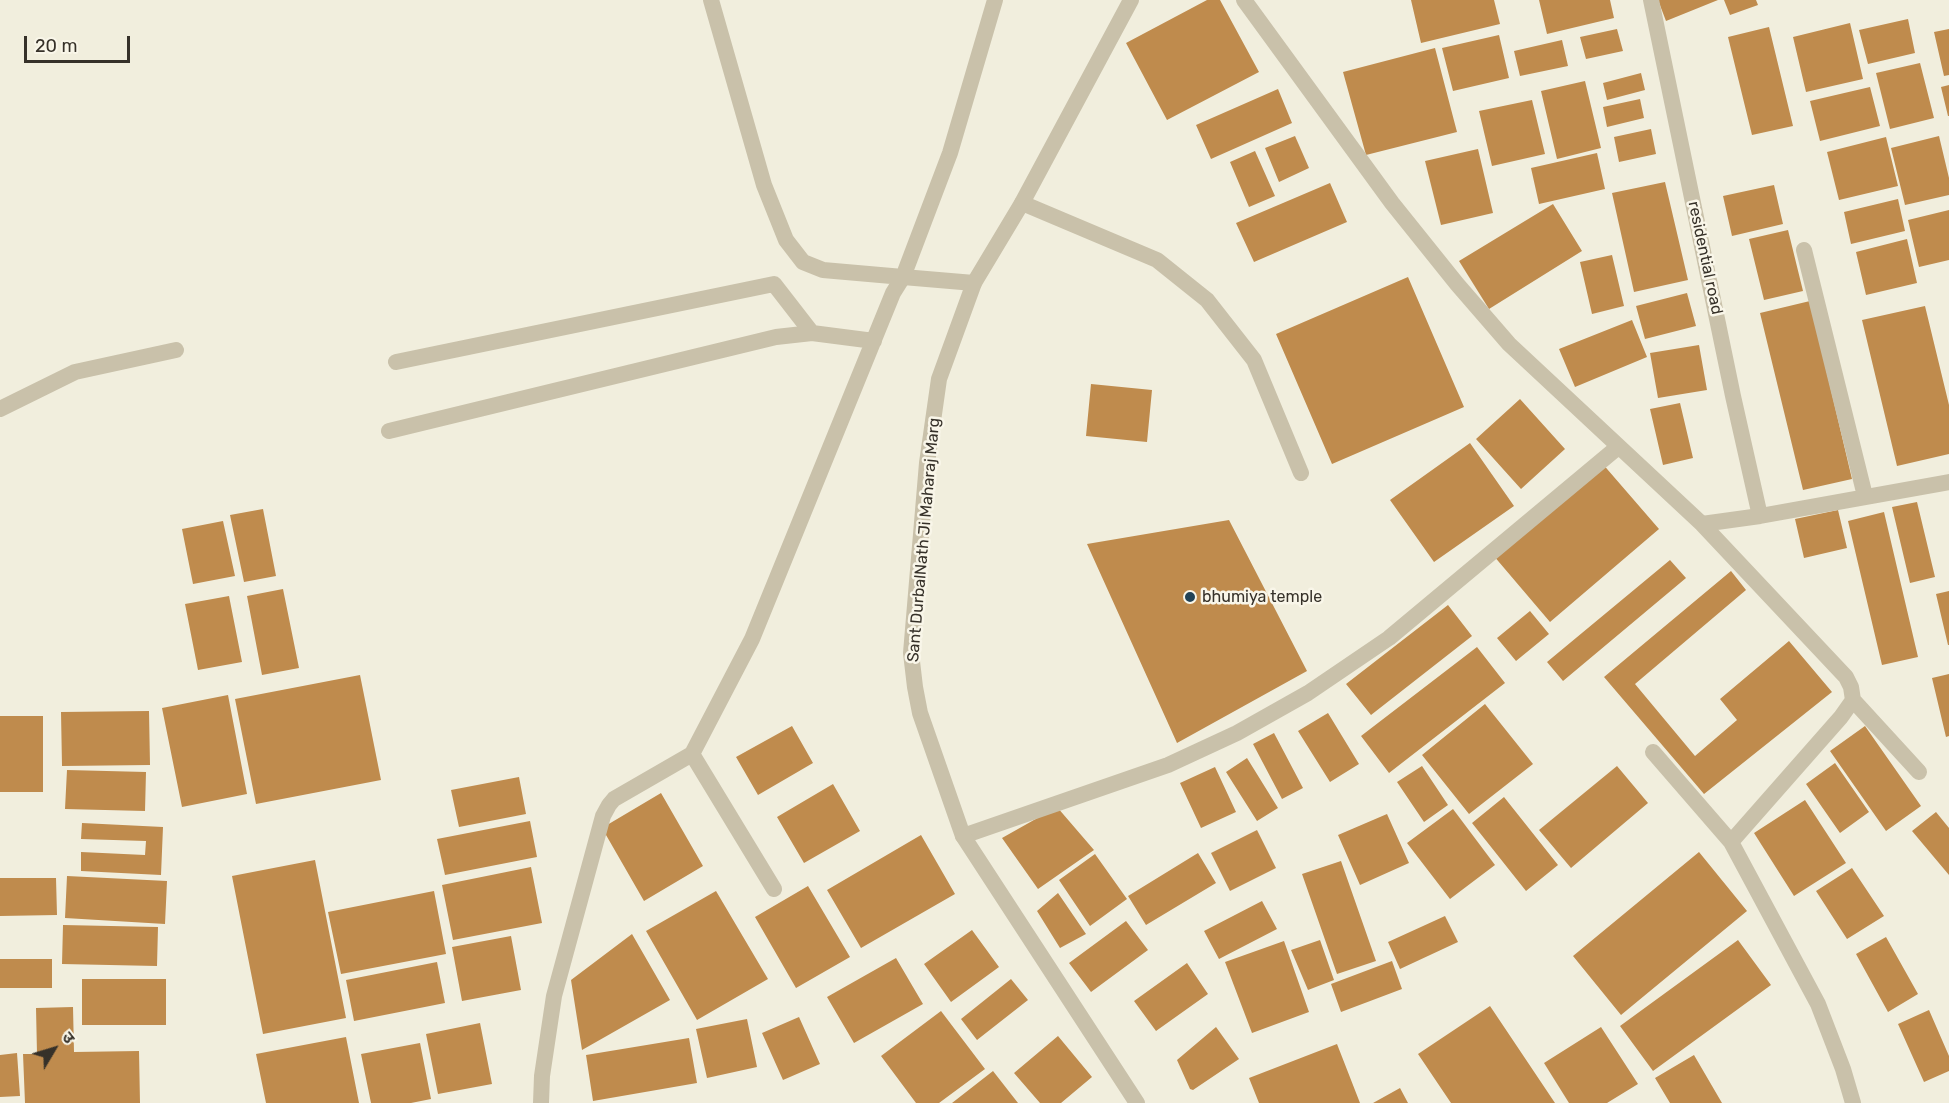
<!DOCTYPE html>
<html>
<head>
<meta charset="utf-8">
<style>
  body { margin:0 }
  #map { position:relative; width:1949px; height:1103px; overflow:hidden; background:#f1eedd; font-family:Rubik,"Noto Sans Devanagari",sans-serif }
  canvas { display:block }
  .north { position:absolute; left:24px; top:1019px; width:60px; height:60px; -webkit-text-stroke:4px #f9f6e9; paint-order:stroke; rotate:52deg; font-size:16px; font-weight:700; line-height:24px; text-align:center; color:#363129 }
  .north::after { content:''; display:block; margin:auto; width:21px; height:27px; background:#363129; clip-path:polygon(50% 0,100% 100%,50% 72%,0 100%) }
  .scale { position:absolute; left:24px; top:36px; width:106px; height:27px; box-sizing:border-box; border:3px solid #363129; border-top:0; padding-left:8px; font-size:18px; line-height:21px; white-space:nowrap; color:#363129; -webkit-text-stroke:4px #f9f6e9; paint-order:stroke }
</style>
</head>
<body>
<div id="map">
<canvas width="1949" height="1103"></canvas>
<div class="north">उ</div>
<div class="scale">20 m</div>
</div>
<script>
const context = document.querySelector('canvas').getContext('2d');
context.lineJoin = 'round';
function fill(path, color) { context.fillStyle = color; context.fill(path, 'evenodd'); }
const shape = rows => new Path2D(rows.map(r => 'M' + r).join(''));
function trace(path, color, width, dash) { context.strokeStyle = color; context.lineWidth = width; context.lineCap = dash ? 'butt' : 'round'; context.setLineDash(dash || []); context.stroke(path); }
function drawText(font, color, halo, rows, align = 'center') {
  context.font = font + ' Rubik,sans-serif'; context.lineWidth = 5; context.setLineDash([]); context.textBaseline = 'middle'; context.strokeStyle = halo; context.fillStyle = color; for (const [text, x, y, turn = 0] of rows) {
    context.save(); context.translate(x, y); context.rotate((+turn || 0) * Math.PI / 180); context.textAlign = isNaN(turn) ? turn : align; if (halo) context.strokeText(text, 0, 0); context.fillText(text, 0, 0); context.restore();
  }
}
fill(shape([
  [1207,0,1220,0,1259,72,1167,120,1126,43],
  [1411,0,1494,0,1500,24,1421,43],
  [1539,0,1610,0,1614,18,1547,34],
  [1658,0,1718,0,1666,21],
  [1724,0,1756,0,1758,5,1730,15],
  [1908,19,1915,53,1868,64,1859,30],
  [1850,23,1863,79,1806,92,1793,37],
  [1769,27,1793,126,1752,135,1728,37],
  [1617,29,1623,51,1586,59,1580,37],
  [1949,29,1949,75,1944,76,1934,32],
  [1499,35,1509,78,1453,91,1442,48],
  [1562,40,1568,66,1520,76,1514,51],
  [1435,48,1457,132,1366,155,1343,72],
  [1920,63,1934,118,1890,129,1876,73],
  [1641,73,1645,90,1607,100,1603,83],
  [1585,81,1601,148,1557,159,1541,91],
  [1949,85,1949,116,1948,116,1941,87],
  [1870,87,1880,126,1820,141,1810,101],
  [1278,89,1292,123,1211,159,1196,125],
  [1640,99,1644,118,1607,127,1603,107],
  [1532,100,1545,154,1492,166,1479,111],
  [1651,129,1656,154,1619,162,1614,137],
  [1295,136,1309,168,1279,182,1265,148],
  [1939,136,1949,178,1949,195,1905,205,1891,148],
  [1886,137,1898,186,1839,200,1827,152],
  [1478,149,1493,213,1441,225,1425,161],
  [1255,151,1275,196,1249,207,1230,162],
  [1597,153,1605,189,1539,204,1531,168],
  [1665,182,1688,280,1634,292,1612,193],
  [1330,183,1347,222,1254,262,1236,223],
  [1774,185,1783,224,1732,236,1723,196],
  [1898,199,1905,231,1851,244,1844,212],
  [1553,204,1582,251,1489,309,1459,261],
  [1949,210,1949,260,1919,267,1908,220],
  [1788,230,1803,291,1764,300,1749,239],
  [1907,239,1917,283,1866,295,1856,252],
  [1612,255,1624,306,1592,314,1580,262],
  [1408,277,1464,407,1332,464,1276,334],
  [1687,293,1696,326,1645,339,1636,306],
  [1810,301,1852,479,1803,490,1760,313],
  [1925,306,1949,405,1949,454,1897,466,1862,320],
  [1632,320,1647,357,1575,387,1559,349],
  [1699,345,1707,390,1658,398,1650,353],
  [1091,384,1152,390,1147,442,1086,436],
  [1520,399,1565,449,1521,489,1476,439],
  [1680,403,1693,458,1663,465,1650,409],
  [1470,443,1514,506,1434,562,1390,500],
  [1601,462,1659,529,1550,622,1493,555],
  [1917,502,1935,577,1910,583,1892,507],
  [263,509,276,576,244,582,230,515],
  [1838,510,1847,548,1804,558,1795,519],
  [1884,512,1918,657,1882,665,1848,521],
  [1229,520,1307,671,1177,743,1087,544],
  [223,521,235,576,193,584,182,529],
  [1670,560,1686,578,1563,681,1547,662],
  [1731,571,1746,590,1635,684,1695,756,1737,720,1720,699,1789,641,1832,692,1704,794,1604,677],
  [283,589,299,668,262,675,247,596],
  [1949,591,1949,645,1948,645,1936,594],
  [229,596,242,662,198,670,185,604],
  [1448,605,1472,636,1371,715,1346,684],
  [1530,611,1549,634,1516,661,1497,638],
  [1477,647,1505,683,1389,773,1361,736],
  [1949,674,1949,736,1946,737,1932,678],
  [360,675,381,780,256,804,235,699],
  [228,695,247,794,182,807,162,708],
  [1485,704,1533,764,1469,814,1422,755],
  [149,711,150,765,62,766,61,712],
  [1328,713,1359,764,1330,782,1298,731],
  [0,716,43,716,43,792,0,792],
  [792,726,813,763,758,795,736,757],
  [1865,726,1921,806,1886,831,1830,751],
  [1274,733,1303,788,1282,799,1253,744],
  [1247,758,1278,808,1257,821,1226,772],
  [1835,763,1869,812,1840,833,1806,784],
  [1422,766,1448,805,1424,822,1397,782],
  [1617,766,1648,803,1571,868,1539,830],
  [1215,767,1236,812,1201,828,1180,783],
  [67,770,146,772,145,811,65,809],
  [519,777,526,814,459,827,451,790],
  [833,784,860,831,804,863,777,817],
  [661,793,703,866,644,901,602,828],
  [1504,797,1558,865,1526,891,1472,823],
  [1805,800,1846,863,1794,896,1754,833],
  [1057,807,1094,850,1038,889,1002,838],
  [1453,809,1495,865,1450,899,1407,843],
  [1936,812,1949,828,1949,875,1912,831],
  [1387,814,1409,863,1360,885,1338,835],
  [530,821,537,857,445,875,437,839],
  [82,823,163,827,161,875,81,871,81,852,145,855,146,841,81,839],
  [1257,830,1276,868,1230,891,1211,853],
  [921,835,955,894,861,948,827,890],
  [1699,852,1747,911,1621,1015,1573,956],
  [1198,853,1216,883,1146,925,1128,896],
  [1095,854,1127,899,1090,926,1059,880],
  [315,860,346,1018,263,1034,232,876],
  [1341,861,1376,961,1337,974,1302,874],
  [531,867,542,923,453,940,442,885],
  [1852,868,1884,916,1847,939,1816,891],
  [67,876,167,881,165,924,65,918],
  [0,878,56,878,57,915,0,916],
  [808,886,850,957,796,988,755,917],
  [434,891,446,954,341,974,328,912],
  [716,891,768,979,697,1020,646,931],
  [1058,893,1086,934,1060,948,1037,911],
  [1262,901,1277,929,1219,959,1204,931],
  [1445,916,1458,942,1400,969,1388,942],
  [1126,921,1148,950,1091,992,1069,963],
  [63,925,158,927,157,966,62,964],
  [972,930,999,967,951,1002,924,964],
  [632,934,670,1000,582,1050,571,980],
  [511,936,521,990,462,1001,452,947],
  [1886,937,1918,994,1888,1012,1856,954],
  [1320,940,1334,980,1308,990,1291,950],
  [1738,940,1771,985,1653,1071,1620,1026],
  [1284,941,1309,1012,1252,1033,1225,962],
  [896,958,923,1004,854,1043,827,997],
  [0,959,52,959,52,988,0,988],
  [1392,961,1402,989,1341,1012,1331,984],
  [437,962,445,1003,354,1021,346,980],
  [1187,963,1208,994,1156,1031,1134,1001],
  [82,979,166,979,166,1025,82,1025],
  [1011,979,1028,1000,977,1040,961,1019],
  [1490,1006,1555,1103,1451,1103,1418,1054],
  [73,1007,74,1052,139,1051,140,1103,25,1103,23,1054,37,1054,36,1008],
  [1929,1010,1949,1056,1949,1071,1924,1082,1898,1024],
  [941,1011,985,1069,939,1103,916,1103,881,1056],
  [799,1017,820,1064,783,1080,762,1033],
  [747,1019,757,1067,707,1078,696,1029],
  [480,1023,492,1084,438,1094,426,1034],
  [1216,1027,1239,1059,1193,1090,1190,1089,1177,1060],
  [1601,1027,1638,1084,1607,1103,1569,1103,1544,1063],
  [1058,1036,1092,1077,1061,1103,1040,1103,1014,1073],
  [346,1037,359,1103,266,1103,256,1054],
  [689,1038,697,1083,593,1101,586,1055],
  [420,1043,431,1099,411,1103,371,1103,361,1054],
  [1337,1044,1360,1103,1259,1103,1249,1078],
  [17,1053,20,1096,0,1097,0,1055],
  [1694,1055,1722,1103,1670,1103,1655,1078],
  [993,1071,1018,1103,952,1103],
  [1400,1088,1408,1103,1373,1103]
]), '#bf8b4d');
trace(shape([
  [711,0,764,185,786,240,803,262,823,270,903,277,950,153,995,0],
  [1244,0,1392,203,1457,284,1509,344,1702,524,1846,677,1851,687,1853,700,1919,772],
  [1651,0,1733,396,1760,516],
  [1022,203,1157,260,1207,300,1254,360,1301,473],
  [1804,250,1865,496],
  [396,362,774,284,812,333],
  [0,409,75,372,176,350],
  [389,431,776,337,812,333,874,341],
  [1702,524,1760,516,1949,482],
  [1653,752,1731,842,1818,1004,1843,1069,1853,1103],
  [692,754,774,889],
  [963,836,1168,765,1237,733,1308,693,1389,638,1618,447],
  [1731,842,1841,717,1853,700],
  [541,1103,542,1076,554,996,603,816,609,805,614,799,692,754,752,639,893,293,903,277,974,283]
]), '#c9c1aa', 16);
trace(shape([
  [1131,0,1022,203,974,283,939,379,927,463,911,653,915,687,920,713,963,836,1137,1103]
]), '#c9c1aa', 16);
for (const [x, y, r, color] of [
  [1190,597,6,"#214256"]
]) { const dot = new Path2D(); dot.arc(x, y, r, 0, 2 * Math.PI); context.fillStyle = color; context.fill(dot); trace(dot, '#f9f6e9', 2); }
drawText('16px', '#363129', '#f9f6e9', [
  ["residential road",1705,258,78],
  ["Sant DurbalNath Ji Maharaj Marg",924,540,-85]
]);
drawText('16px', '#363129', '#f9f6e9', [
  ["bhumiya temple",1202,597]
], 'left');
</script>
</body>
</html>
